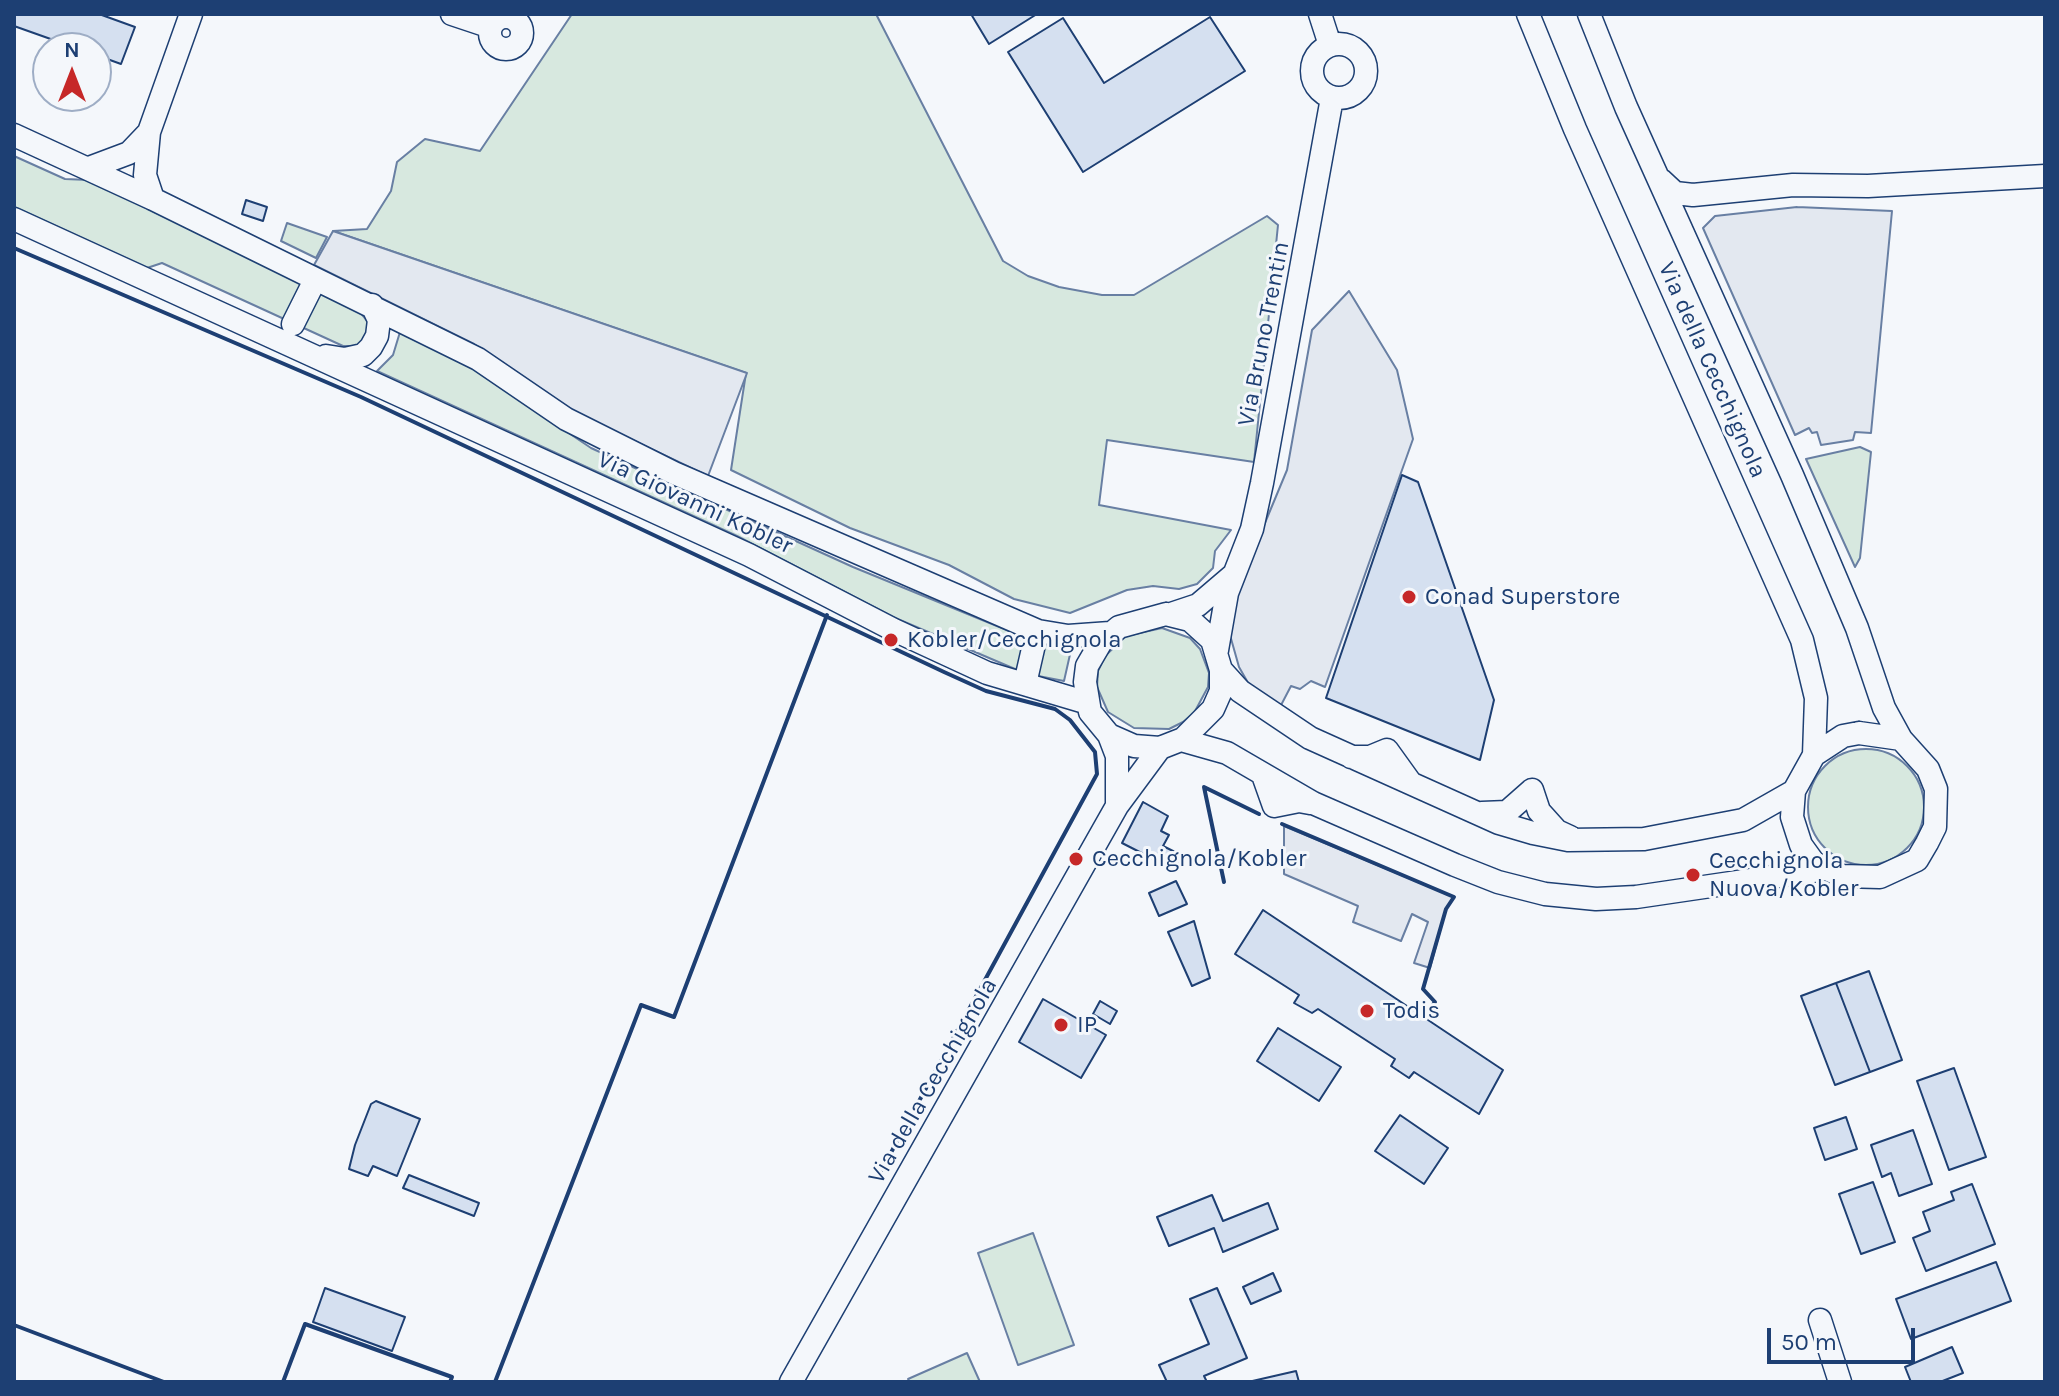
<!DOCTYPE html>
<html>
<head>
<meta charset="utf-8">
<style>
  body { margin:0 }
  #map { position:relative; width:2059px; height:1396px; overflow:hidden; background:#f4f7fb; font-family:Karla,sans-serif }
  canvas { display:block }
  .frame { position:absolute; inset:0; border:16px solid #1d3f73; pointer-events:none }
  .north { position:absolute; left:32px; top:32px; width:80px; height:80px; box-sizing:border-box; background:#f4f7fb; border:2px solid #9eadc5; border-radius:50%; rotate:0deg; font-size:22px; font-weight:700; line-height:32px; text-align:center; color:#1d3f73 }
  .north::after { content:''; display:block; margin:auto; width:28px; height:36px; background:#c62828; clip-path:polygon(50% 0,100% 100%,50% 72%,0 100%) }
  .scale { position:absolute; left:1767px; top:1328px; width:148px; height:36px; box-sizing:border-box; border:4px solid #1d3f73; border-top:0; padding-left:10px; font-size:24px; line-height:28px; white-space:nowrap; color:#1d3f73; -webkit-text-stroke:6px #f4f7fb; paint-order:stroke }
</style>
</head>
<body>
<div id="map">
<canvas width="2059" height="1396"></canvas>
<div class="frame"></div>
<div class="north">N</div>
<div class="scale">50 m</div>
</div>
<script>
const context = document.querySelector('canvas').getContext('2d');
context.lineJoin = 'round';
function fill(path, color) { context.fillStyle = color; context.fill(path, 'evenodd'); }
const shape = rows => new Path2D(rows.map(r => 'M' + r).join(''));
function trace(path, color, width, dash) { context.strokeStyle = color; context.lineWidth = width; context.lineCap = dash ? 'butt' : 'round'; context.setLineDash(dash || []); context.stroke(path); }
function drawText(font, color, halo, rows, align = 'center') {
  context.font = font + ' Karla,sans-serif'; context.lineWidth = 6; context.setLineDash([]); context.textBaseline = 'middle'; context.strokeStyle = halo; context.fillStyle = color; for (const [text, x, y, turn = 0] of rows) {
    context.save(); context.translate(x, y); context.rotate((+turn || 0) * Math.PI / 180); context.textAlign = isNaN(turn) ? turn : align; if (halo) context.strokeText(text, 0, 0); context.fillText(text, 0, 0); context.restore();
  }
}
const green = shape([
  [572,14,876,14,1003,261,1028,276,1059,287,1102,295,1134,295,1267,216,1278,225,1254,462,1107,440,1099,505,1231,530,1215,551,1213,568,1197,584,1179,589,1153,586,1127,590,1070,613,1014,599,949,565,850,528,731,470,746,373,333,231,367,229,391,191,397,162,425,139,480,151,572,14],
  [14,156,65,179,89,180,360,312,370,325,369,336,357,346,343,346,162,263,147,268,14,207,14,156],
  [287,223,327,237,316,258,281,241,287,223],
  [400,332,471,367,591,448,853,567,1031,640,1022,672,893,617,737,536,377,371,393,355,400,332],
  [1860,447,1871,452,1860,558,1855,567,1806,459,1860,447],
  [1162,628,1190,638,1200,649,1209,673,1208,687,1194,713,1183,722,1169,729,1134,728,1108,712,1097,687,1098,671,1105,656,1126,636,1162,628],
  [1040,642,1071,650,1064,681,1033,675,1040,642],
  '1808 807a58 58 0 1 1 116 0a58 58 0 1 1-116 0Z',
  [1033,1233,1074,1345,1018,1365,978,1253,1033,1233],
  [967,1353,980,1382,910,1382,908,1379,967,1353]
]);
fill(green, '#d7e8df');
trace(green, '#687fa3', 2);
const parking = shape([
  [1797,207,1892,211,1871,433,1855,432,1853,440,1821,445,1817,432,1812,433,1809,428,1795,435,1703,228,1715,216,1797,207],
  [333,231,747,373,708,476,578,414,474,344,314,265,333,231],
  [1349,291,1397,370,1413,439,1325,687,1311,681,1300,689,1291,686,1279,709,1251,688,1239,667,1228,628,1235,595,1287,470,1312,330,1349,291],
  [1284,826,1454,897,1446,909,1430,968,1414,963,1428,922,1412,914,1401,941,1353,922,1358,906,1284,874,1284,826]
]);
fill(parking, '#e3e8f0');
trace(parking, '#687fa3', 2);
const building = shape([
  [14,14,99,14,135,27,121,64,96,55,96,48,76,48,14,26,14,14],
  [971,14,1037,14,989,44,971,14],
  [1210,17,1245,71,1083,172,1008,52,1063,18,1104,83,1210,17],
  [246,200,267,207,263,221,242,214,246,200],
  [1402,475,1418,482,1494,700,1480,760,1326,698,1402,475],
  [1143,802,1168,816,1161,831,1169,835,1163,846,1183,856,1175,870,1122,843,1143,802],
  [1176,881,1187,904,1159,916,1149,893,1176,881],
  [1263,910,1503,1070,1479,1114,1414,1072,1409,1078,1391,1066,1395,1059,1318,1009,1312,1013,1294,1003,1299,995,1235,954,1263,910],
  [1194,921,1210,978,1192,986,1168,932,1194,921],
  [1869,971,1902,1060,1870,1072,1836,983,1869,971],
  [1836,983,1870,1072,1835,1085,1801,996,1836,983],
  [1043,999,1106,1035,1081,1078,1019,1042,1043,999],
  [1100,1001,1117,1011,1110,1024,1093,1014,1100,1001],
  [1278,1028,1341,1067,1319,1101,1257,1061,1278,1028],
  [1954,1068,1986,1157,1949,1170,1917,1081,1954,1068],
  [376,1101,420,1119,397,1176,373,1166,368,1176,349,1169,355,1145,371,1104,376,1101],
  [1400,1115,1448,1148,1424,1184,1375,1151,1400,1115],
  [1846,1117,1857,1149,1825,1160,1814,1128,1846,1117],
  [1913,1130,1932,1184,1899,1196,1891,1173,1882,1177,1871,1145,1913,1130],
  [409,1175,479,1203,474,1216,403,1188,409,1175],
  [1873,1182,1895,1242,1861,1254,1839,1194,1873,1182],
  [1972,1184,1995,1244,1926,1271,1913,1238,1930,1231,1923,1212,1954,1200,1951,1192,1972,1184],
  [1212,1195,1223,1221,1268,1203,1278,1229,1223,1252,1214,1228,1169,1246,1157,1217,1212,1195],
  [1996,1262,2011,1301,1911,1339,1896,1299,1996,1262],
  [1273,1273,1281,1291,1251,1304,1243,1287,1273,1273],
  [325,1288,405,1317,392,1351,313,1322,325,1288],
  [1217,1288,1247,1358,1204,1376,1207,1382,1167,1382,1159,1365,1209,1344,1190,1299,1217,1288],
  [1952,1347,1963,1373,1940,1382,1911,1382,1905,1367,1952,1347],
  [1296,1371,1299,1382,1248,1382,1296,1371]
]);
fill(building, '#d5e0f0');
trace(building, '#1d3f73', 2);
const minor = shape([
  [452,14,491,27],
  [1320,14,1330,45],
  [1528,14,1575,129,1802,640,1816,698,1814,755],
  [1589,14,1626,107,1792,475,1857,628,1884,708,1901,739],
  '490 33a16 16 0 1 1 32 0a16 16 0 1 1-32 0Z',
  '1312 71a27 27 0 1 1 54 0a27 27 0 1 1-54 0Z',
  [14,135,153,199,478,359,566,419,674,473,1038,631,1068,636,1110,633],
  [89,168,129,153,149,132],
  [1661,180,1675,193,1693,195,1793,185,1868,186,2045,176],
  [153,199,145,175,149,132,191,14],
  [14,219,749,555,894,630,987,673,1088,703],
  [293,324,311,288],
  [326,356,345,359,363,355,371,347,377,336,379,320,372,305],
  [1166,614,1190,620,1212,640,1221,670,1221,691,1213,709,1183,739,1160,748,1134,746,1109,735,1090,712,1085,682,1087,666,1101,642,1119,627,1166,614],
  [1171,614,1198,605,1232,576],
  [1217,650,1227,593,1252,529,1262,483,1332,98],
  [1221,670,1240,691,1310,738,1499,823,1533,833,1568,840,1644,839,1743,820,1794,791],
  [1027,675,1035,640],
  [1859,733,1901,739,1928,769,1936,789,1935,827,1927,843,1917,860,1880,877,1842,876,1814,863,1801,845,1792,817,1794,791,1814,755,1843,736,1859,733],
  [1109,735,1117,756,1117,805],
  [1181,740,1227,753,1313,803,1455,865,1498,882,1545,894,1596,899,1636,897,1826,869],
  [1351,757,1370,757,1387,750,1410,782],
  [1263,775,1274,806,1299,801,1310,803],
  [1532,790,1539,811,1557,831,1570,837],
  [1482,813,1507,812,1532,790],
  [1820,1320,1840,1382],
  [791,1382,1117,806,1160,748]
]);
trace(minor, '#1d3f73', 25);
trace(minor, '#f4f7fb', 22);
trace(shape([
  [14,248,361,397,944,672,986,691,1055,709,1070,720,1095,752,1097,774,881,1171],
  [1282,824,1454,897,1446,909,1423,989,1435,1002,1424,1017],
  [1224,882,1204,787,1259,814],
  [14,1325,164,1382],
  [283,1382,305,1324,452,1377,450,1382],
  [495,1382,641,1005,674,1017,827,615]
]), '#1d3f73', 4);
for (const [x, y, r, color] of [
  [1409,597,8,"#c62828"],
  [891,640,8,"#c62828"],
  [1076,859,8,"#c62828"],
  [1693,875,8,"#c62828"],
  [1367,1011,8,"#c62828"],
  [1061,1025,8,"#c62828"]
]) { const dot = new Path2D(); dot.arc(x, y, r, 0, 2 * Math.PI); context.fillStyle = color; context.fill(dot); trace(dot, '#f4f7fb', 3); }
drawText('24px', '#1d3f73', '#f4f7fb', [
  ["Via Bruno Trentin",1264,334,-79],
  ["Via della Cecchignola",1712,370,66],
  ["Via Giovanni Kobler",695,503,25],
  ["Via della Cecchignola",933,1081,-60]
]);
drawText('24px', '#1d3f73', '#f4f7fb', [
  ["Conad Superstore",1425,597],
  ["Kobler/Cecchignola",907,640],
  ["Cecchignola/Kobler",1092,859],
  ["Cecchignola",1709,861],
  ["Nuova/Kobler",1709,889],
  ["Todis",1383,1011],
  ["IP",1077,1025]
], 'left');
</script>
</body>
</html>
